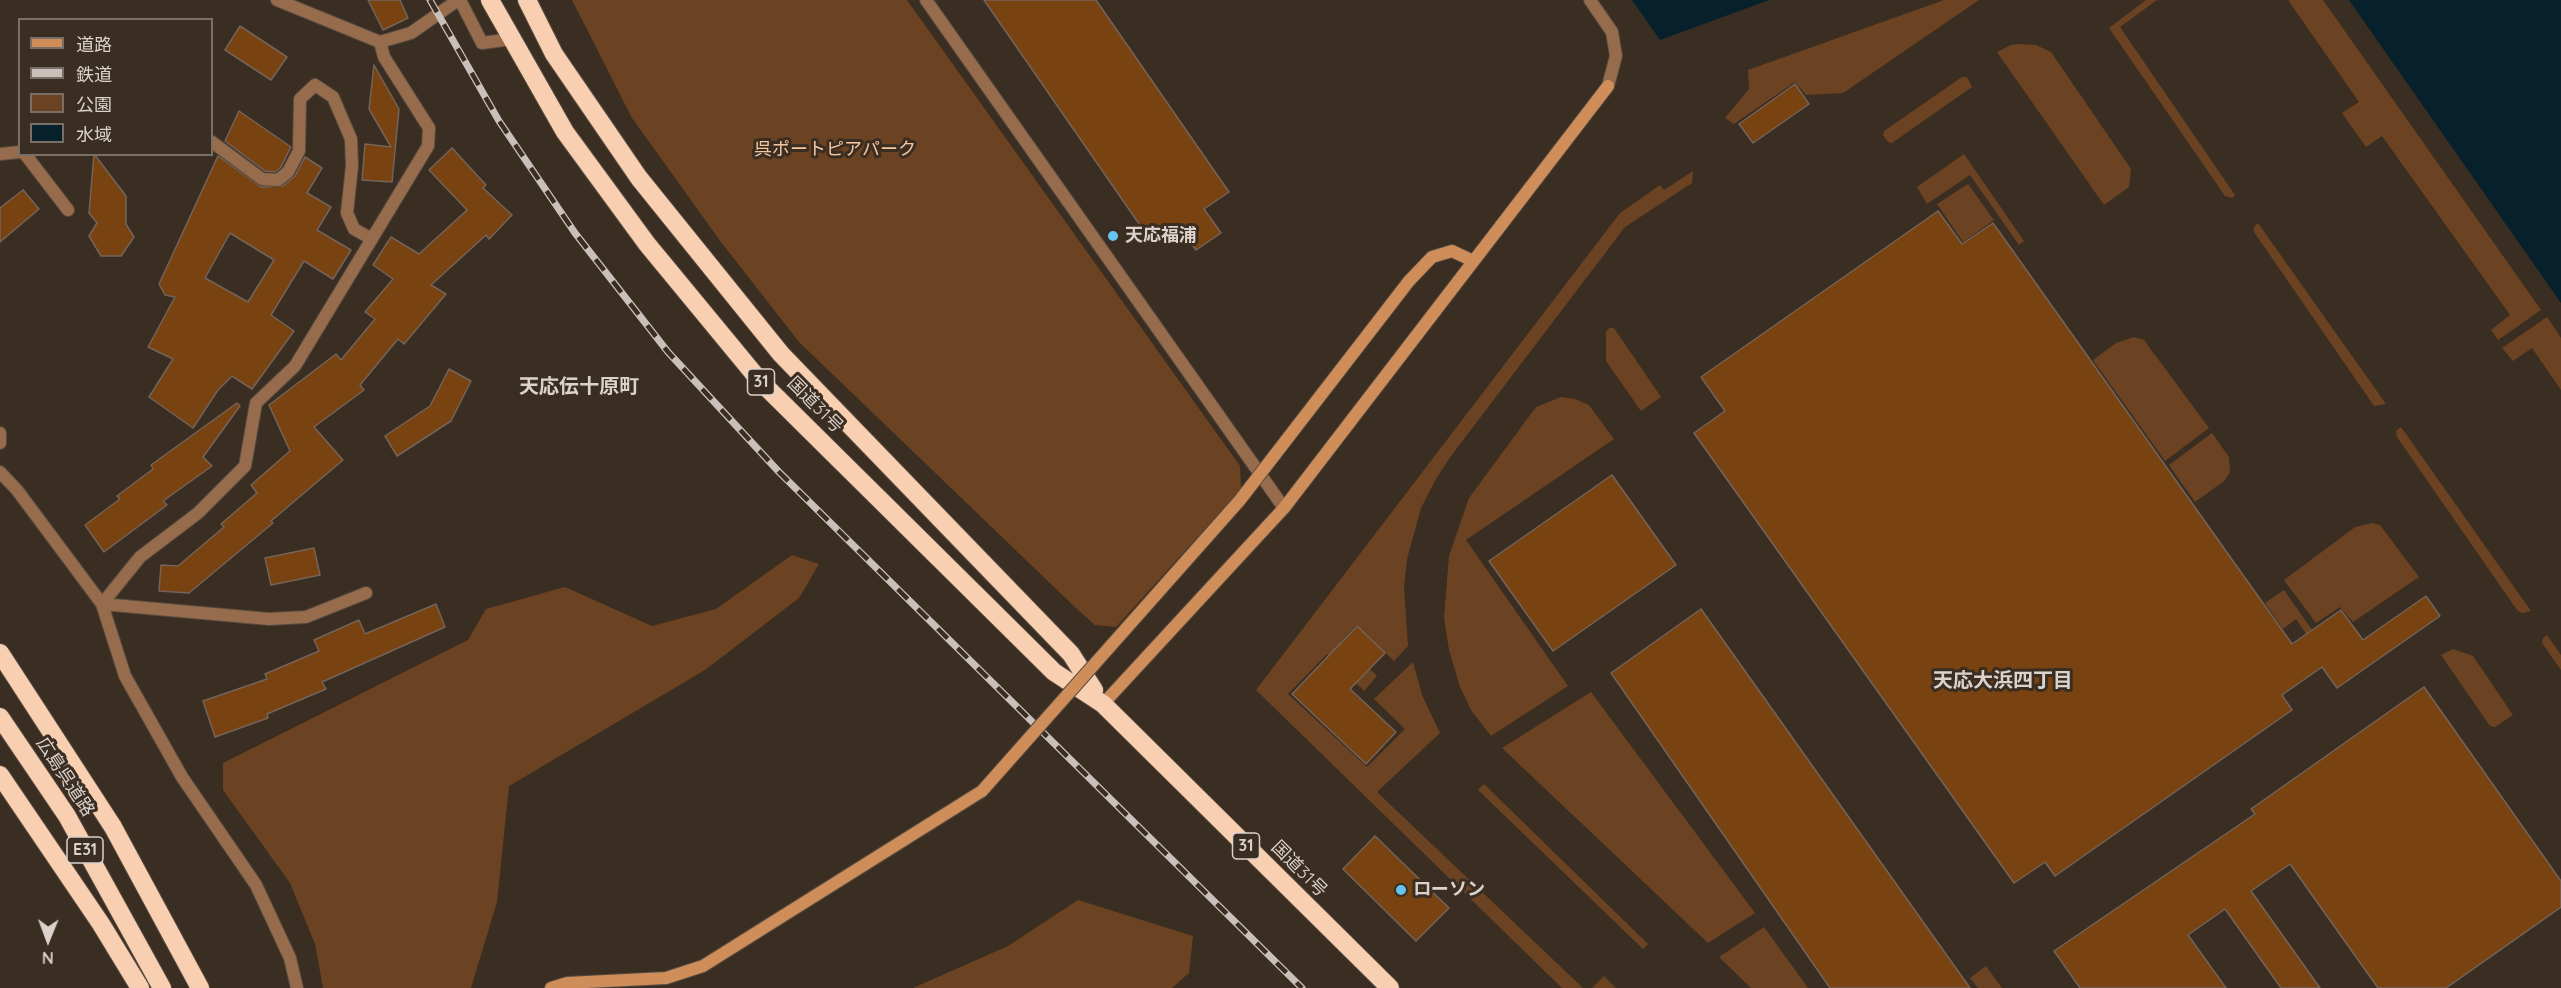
<!DOCTYPE html>
<html>
<head>
<meta charset="utf-8">
<style>
  body { margin:0 }
  #map { position:relative; width:2561px; height:988px; overflow:hidden; background:#3a2d22; font-family:Quicksand,"Noto Sans JP",sans-serif }
  canvas { display:block }
  .legend { position:absolute; left:18px; top:18px; width:195px; height:138px; box-sizing:border-box; background:#3a2d22; border:2px solid #7a6f66; margin:0; padding:8px 10px; list-style:none; font-size:18px; color:#dbd2cc }
  .legend li { display:flex; align-items:center; gap:12px; height:30px }
  .legend b { width:30px; border:2px solid #7a6f66 }
  .north { position:absolute; left:18px; top:910px; width:60px; height:60px; -webkit-text-stroke:4px #3a2d22; paint-order:stroke; rotate:181deg; font-size:16px; font-weight:700; line-height:24px; text-align:center; color:#dbd2cc }
  .north::after { content:''; display:block; margin:auto; width:21px; height:27px; background:#dbd2cc; clip-path:polygon(50% 0,100% 100%,50% 72%,0 100%) }
</style>
</head>
<body>
<div id="map">
<canvas width="2561" height="988"></canvas>
<ul class="legend">
<li><b style="height:8px;background:#cf8d59"></b>道路</li>
<li><b style="height:8px;background:#cac0ba"></b>鉄道</li>
<li><b style="height:16px;background:#6c4322"></b>公園</li>
<li><b style="height:16px;background:#06202c"></b>水域</li>
</ul>
<div class="north">N</div>
</div>
<script>
const context = document.querySelector('canvas').getContext('2d');
context.lineJoin = 'round';
function fill(path, color) { context.fillStyle = color; context.fill(path, 'evenodd'); }
const shape = rows => new Path2D(rows.map(r => 'M' + r).join(''));
function trace(path, color, width, dash) { context.strokeStyle = color; context.lineWidth = width; context.lineCap = dash ? 'butt' : 'round'; context.setLineDash(dash || []); context.stroke(path); }
function drawText(font, color, halo, rows, align = 'center') {
  context.font = font + ' Quicksand,"Noto Sans JP",sans-serif'; context.lineWidth = 6; context.setLineDash([]); context.textBaseline = 'middle'; context.strokeStyle = halo; context.fillStyle = color; for (const [text, x, y, turn = 0] of rows) {
    context.save(); context.translate(x, y); context.rotate((+turn || 0) * Math.PI / 180); context.textAlign = isNaN(turn) ? turn : align; if (halo) context.strokeText(text, 0, 0); context.fillText(text, 0, 0); context.restore();
  }
}
fill(shape([
  [572,0,907,0,1240,466,1241,489,1116,627,1095,625,1078,610,799,342,721,242,632,118],
  [1944,0,1979,0,1843,93,1806,95,1795,82,1734,124,1725,118,1749,89,1748,70],
  [2146,0,2157,0,2120,27,2235,195,2232,198,2225,196,2109,28],
  [2288,0,2323,0,2541,310,2498,340,2491,330,2510,315,2382,136,2366,147,2342,113,2359,102],
  [2020,44,2036,45,2051,52,2131,169,2129,187,2104,205,1997,52,2011,45],
  [1962,77,1967,77,1972,87,1892,143,1888,142,1883,135,1884,131],
  [1964,154,2024,241,2019,245,1970,175,1927,204,1917,187],
  [1693,171,1692,183,1625,227,1451,456,1436,479,1421,508,1407,559,1404,587,1408,646,1394,661,1356,625,1341,641,1377,676,1364,691,1327,654,1288,694,1367,767,1405,729,1374,699,1413,662,1422,695,1440,733,1377,792,1583,988,1562,988,1256,690,1620,213,1660,185,1664,190],
  [1968,184,1994,220,1963,242,1937,204],
  [2258,223,2386,404,2374,406,2254,232,2254,227],
  [2547,317,2561,338,2561,390,2532,348,2513,361,2502,348],
  [1609,328,1614,328,1661,397,1641,411,1606,361,1606,332],
  [2134,337,2144,340,2209,428,2165,461,2093,360,2116,343],
  [1561,397,1575,399,1589,405,1614,439,1466,540,1568,686,1491,736,1471,710,1460,687,1449,650,1444,618,1449,556,1469,498,1536,407],
  [2401,427,2531,611,2522,613,2517,610,2397,437,2396,431],
  [2212,433,2229,457,2230,472,2224,481,2195,502,2169,465],
  [2372,523,2380,525,2419,577,2353,622,2340,607,2316,623,2284,580,2355,527],
  [792,555,819,564,799,598,705,670,509,786,497,902,471,988,323,988,315,944,290,883,223,790,223,763,468,640,486,609,565,587,652,626,716,609],
  [2284,590,2322,644,2316,649,2296,619,2283,629,2265,603],
  [2547,635,2561,655,2561,670,2542,643,2543,638],
  [2453,649,2473,656,2513,715,2495,727,2490,726,2441,655],
  [1591,692,1755,913,1708,943,1502,748],
  [1484,784,1648,944,1643,949,1478,790],
  [1078,900,1193,936,1189,973,1172,988,913,988,1008,946],
  [1764,927,1808,988,1751,988,1719,957],
  [1986,966,2002,988,1978,988,1970,978],
  [1604,976,1616,988,1592,988]
]), '#6c4322');
fill(shape([
  [1632,0,1769,0,1660,40],
  [2349,0,2561,0,2561,303]
]), '#06202c');
const building = shape([
  [368,0,400,0,408,18,383,30,368,0],
  [984,0,1096,0,1229,192,1204,209,1221,233,1196,250,1179,227,1153,244,984,0],
  [240,26,287,57,271,80,225,50,240,26],
  [374,65,399,109,392,182,362,180,365,144,391,147,369,109,374,65],
  [1795,84,1809,104,1753,143,1739,124,1795,84],
  [239,111,291,147,281,167,275,172,265,171,225,141,239,111],
  [452,148,486,185,483,188,512,215,489,239,486,235,431,285,446,294,404,344,398,339,360,385,364,390,314,427,343,460,271,521,273,523,189,593,159,591,161,565,178,566,224,527,221,524,257,493,251,485,290,451,269,405,336,354,341,360,375,319,365,312,393,279,373,265,391,237,419,254,467,210,429,170,452,148],
  [94,154,126,196,126,224,134,237,121,256,101,256,89,236,97,223,89,213,94,154],
  [218,156,261,187,283,186,295,176,305,157,322,168,307,193,331,207,317,230,351,250,333,279,304,261,271,315,294,331,252,389,232,376,218,390,193,428,149,397,173,359,148,347,175,297,165,295,159,284,218,156],
  [230,233,274,260,248,302,205,278,230,233],
  [23,190,39,209,0,242,0,208,23,190],
  [1938,211,1962,244,1993,223,2292,644,2341,610,2363,640,2426,596,2440,616,2337,688,2322,667,2282,695,2292,710,2055,876,2045,862,2014,883,1694,433,1725,411,1701,377,1938,211],
  [449,369,471,381,451,421,397,456,385,436,430,406,449,369],
  [237,403,240,406,203,457,212,466,163,501,167,505,104,552,85,525,120,499,117,496,153,469,151,465,237,403],
  [1612,475,1676,565,1553,651,1489,561,1612,475],
  [314,548,320,575,271,585,265,558,314,548],
  [436,604,445,627,322,682,326,689,267,714,268,718,215,737,203,701,267,679,265,674,319,651,314,640,359,620,365,634,436,604],
  [1701,609,1970,988,1830,988,1611,673,1701,609],
  [1357,626,1385,653,1350,689,1396,732,1366,764,1292,694,1357,626],
  [2424,687,2561,881,2561,907,2446,988,2378,988,2290,864,2251,891,2320,988,2281,988,2225,909,2188,935,2226,988,2080,988,2054,951,2255,814,2251,809,2424,687],
  [1375,836,1449,908,1416,941,1343,869,1375,836]
]);
fill(building, '#784211');
trace(building, '#746459', 1.5);
const street = shape([
  [277,0,380,42,411,33,458,0],
  [460,0,482,43,512,39],
  [926,0,1284,508],
  [1590,0,1612,32,1616,56,1608,86],
  [212,142,262,179,278,180,288,172,299,151,300,99,315,85,333,97,351,139,352,166,347,213,354,229,372,239],
  [0,154,20,152],
  [25,154,68,210],
  [0,433,0,443],
  [0,472,17,490,102,604,125,676,182,777,256,885,290,958,297,988],
  [102,604,140,557,198,513,245,466,256,403,295,366,428,146,429,128,384,57,380,42],
  [102,604,269,619,306,617,366,593]
]);
const secondary = shape([
  [1409,281,1432,257,1452,251,1471,260],
  [1103,704,1284,508,1608,86],
  [551,988,567,983,666,978,703,966,982,791]
]);
const highway = shape([
  [490,0,565,132,647,244,760,381,1054,672,1103,704,1390,988],
  [527,0,554,54,639,178,781,354,1071,654,1094,690],
  [0,653,113,827,200,988],
  [0,717,67,816,162,988],
  [0,775,101,924,140,988]
]);
trace(street, '#574b41', 14);
trace(secondary, '#574b41', 14);
trace(highway, '#574b41', 20);
trace(street, '#966c4d', 12);
trace(secondary, '#cf8d59', 12);
trace(highway, '#f9cfb1', 18);
const rail = shape([
  [430,0,499,121,575,233,668,352,779,472,1302,988]
]);
trace(rail, '#cac0ba', 7);
trace(rail, '#3a2d22', 4.5, [14]);
const secondaryBridge = shape([
  [982,791,1240,500,1409,281]
]);
trace(secondaryBridge, '#574b41', 14, []);
trace(secondaryBridge, '#cf8d59', 12);
for (const [x, y, r, color] of [
  [1113,236,6,"#66c4ef"],
  [1401,890,6,"#66c4ef"]
]) { const dot = new Path2D(); dot.arc(x, y, r, 0, 2 * Math.PI); context.fillStyle = color; context.fill(dot); trace(dot, '#3a2d22', 2); }
for (const [x, y, w] of [
  [761,382,27],
  [1246,846,27],
  [85,850,36]
]) { const box = new Path2D(); box.roundRect(x - w / 2, y - 13, w, 26, 4.5); context.fillStyle = '#3a2d22'; context.fill(box); trace(box, '#dbd2cc', 1.5); }
drawText('bold 16px', '#dbd2cc', null, [
  ["31",761,382],
  ["31",1246,846],
  ["E31",85,850]
]);
drawText('18px', '#f7c6a1', '#3a2d22', [
  ["呉ポートピアパーク",835,150]
]);
drawText('bold 18px', '#dbd2cc', '#3a2d22', [
  ["天応福浦",1125,236],
  ["ローソン",1413,890]
], 'left');
drawText('18px', '#dbd2cc', '#3a2d22', [
  ["国道31号",815,405,45],
  ["広島呉道路",65,777,57],
  ["国道31号",1299,869,45]
]);
drawText('bold 20px', '#dbd2cc', '#3a2d22', [
  ["天応伝十原町",579,387],
  ["天応大浜四丁目",2003,681]
]);
</script>
</body>
</html>
